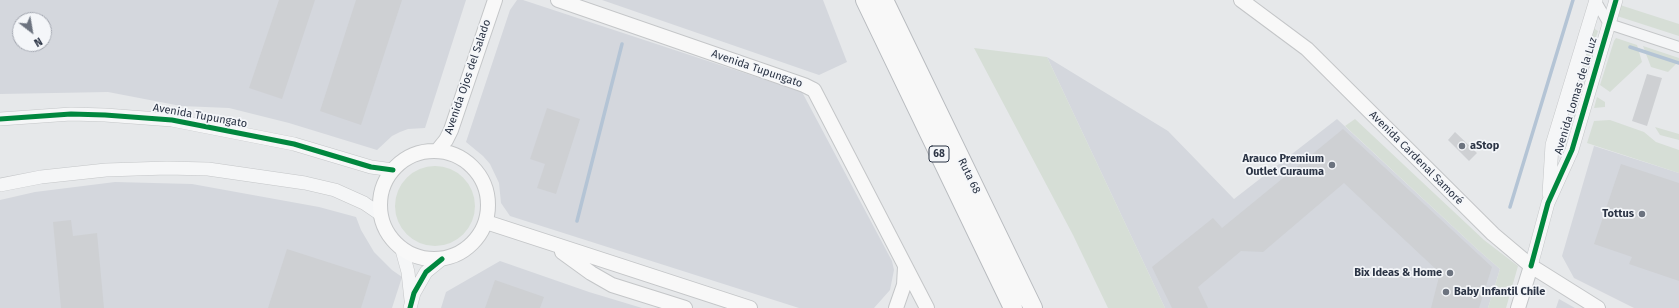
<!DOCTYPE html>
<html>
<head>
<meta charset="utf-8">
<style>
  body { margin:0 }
  #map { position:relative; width:1679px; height:308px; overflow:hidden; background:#e6e8ea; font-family:"Fira Sans",sans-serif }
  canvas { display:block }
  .north { position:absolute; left:12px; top:12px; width:40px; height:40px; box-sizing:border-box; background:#f4f6f9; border:1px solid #a4a8b1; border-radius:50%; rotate:149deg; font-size:11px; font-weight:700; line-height:16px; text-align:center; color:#2b3445 }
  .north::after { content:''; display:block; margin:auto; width:14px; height:18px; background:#6c737f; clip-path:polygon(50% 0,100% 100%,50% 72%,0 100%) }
</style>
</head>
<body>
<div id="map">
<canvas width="1679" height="308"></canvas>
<div class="north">N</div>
</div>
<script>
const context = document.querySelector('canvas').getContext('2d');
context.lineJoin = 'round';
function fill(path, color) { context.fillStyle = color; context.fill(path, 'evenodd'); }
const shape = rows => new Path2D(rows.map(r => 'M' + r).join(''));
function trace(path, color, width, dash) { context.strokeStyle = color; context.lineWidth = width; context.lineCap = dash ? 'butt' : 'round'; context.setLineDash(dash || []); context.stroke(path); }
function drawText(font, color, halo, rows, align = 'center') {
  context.font = font + ' "Fira Sans",sans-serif'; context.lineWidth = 3.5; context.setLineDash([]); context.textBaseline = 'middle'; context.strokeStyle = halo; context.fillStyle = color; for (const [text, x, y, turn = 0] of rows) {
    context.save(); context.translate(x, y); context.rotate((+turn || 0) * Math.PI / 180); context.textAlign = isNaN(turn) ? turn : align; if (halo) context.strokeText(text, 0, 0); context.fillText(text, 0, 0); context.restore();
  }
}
fill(shape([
  [0,0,466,0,425,128,408,129,400,132,392,136,377,150,289,123,229,108,181,106,108,92,0,94],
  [20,20,44,20,44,44,20,44],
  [517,0,523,0,802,92,892,261,894,270,890,290,874,308,799,308,510,216,501,203,499,183,490,164,483,156,466,142,510,10],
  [602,0,823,0,847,62,819,75],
  [1047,57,1168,131,1234,199,1337,119,1477,249,1500,269,1488,308,1165,308],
  [1594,146,1679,173,1679,308,1634,308,1574,278,1562,256],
  [115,182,192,184,319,207,356,217,361,230,374,252,392,270,402,277,392,308,0,308,0,200,35,192],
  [500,261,589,292,642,308,441,308,446,292],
  [1559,299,1575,308,1556,308]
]), '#d4d7dd');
fill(shape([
  [1620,5,1679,24,1679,36,1617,16],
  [1593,28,1598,31,1582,79,1591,30],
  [1616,38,1637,45,1642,62,1610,92,1600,85,1614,41],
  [1643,46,1679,58,1679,61,1668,72,1651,67],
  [974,48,1047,57,1165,308,1108,308,1073,235],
  [1597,97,1605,102,1605,107,1594,108],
  [1355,119,1484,240,1518,266,1506,308,1488,308,1500,269,1477,249,1345,126],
  [1610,120,1644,132,1656,142,1679,150,1679,173,1587,143,1594,121],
  [1655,127,1679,134,1679,140,1660,135],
  '395 206a40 40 0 1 1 80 0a40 40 0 1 1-80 0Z'
]), '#d6ded6');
trace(shape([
  [1630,47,1679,63],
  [1510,207,1573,0],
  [577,221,622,44]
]), '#b4c4d5', 3.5);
fill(shape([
  [279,0,315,0,282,99,249,88],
  [356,0,402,0,361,125,320,111],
  [1647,74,1662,78,1647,126,1632,121],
  [547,108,580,119,556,194,537,188,545,164,530,159],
  [1343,129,1492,267,1479,308,1431,308,1440,273,1344,183,1263,252,1241,251,1198,287,1208,308,1172,308,1152,267,1213,218,1222,228],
  [1455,132,1477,153,1469,161,1448,140],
  [1621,164,1679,183,1679,281,1629,264,1632,257,1594,244],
  [71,220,73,236,97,233,104,308,61,308,53,222],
  [287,249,371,276,361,308,268,308],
  [495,280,544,297,540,308,485,308]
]), '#ced0d3');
const minor = shape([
  [1595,0,1609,24,1679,47]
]);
const tertiary = shape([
  [0,119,71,114,105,115,172,120,294,144,371,167,393,170],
  [0,185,41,177,106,170,167,168,208,169,305,183,335,190,364,203,380,214],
  [1549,194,1552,145,1596,0],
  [402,250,408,272,411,300],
  [1531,266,1548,203,1572,150,1616,0],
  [410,308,414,293,426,272,442,259]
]);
const secondary = shape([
  [558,0,804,85,814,90,927,308],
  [1241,0,1307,49,1493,234,1531,266,1598,308],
  '380 205a54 54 0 1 1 108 0a54 54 0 1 1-108 0Z',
  [437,151,446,140,451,130,495,0],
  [486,222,750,308],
  [562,252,591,273,612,285,685,308],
  [896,308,904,285,905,267],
  [1518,308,1531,266]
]);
const motorway = shape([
  [865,0,1013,308],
  [884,0,1033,308]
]);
trace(minor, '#c4c6c8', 12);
trace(tertiary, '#c4c6c8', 14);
trace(secondary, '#c4c6c8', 16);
trace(motorway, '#b8bbbf', 20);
trace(minor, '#f5f6f7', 10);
trace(tertiary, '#f5f6f7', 13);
trace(secondary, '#f8f8f8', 14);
trace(motorway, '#f8f8f8', 18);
trace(shape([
  [0,119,71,114,105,115,172,120,294,144,371,167,393,170],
  [1531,266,1548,203,1572,150,1616,0],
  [410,308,414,293,426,272,442,259]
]), '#00873e', 5);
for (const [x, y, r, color] of [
  [1462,146,4,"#6c737f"],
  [1332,165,4,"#6c737f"],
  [1642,214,4,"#6c737f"],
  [1450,273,4,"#6c737f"],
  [1446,292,4,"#6c737f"]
]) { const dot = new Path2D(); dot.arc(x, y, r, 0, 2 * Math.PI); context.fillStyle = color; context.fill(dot); trace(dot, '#f4f6f9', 1.5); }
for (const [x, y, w] of [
  [939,154,20]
]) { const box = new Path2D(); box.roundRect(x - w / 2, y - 8, w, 16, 3); context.fillStyle = '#f4f6f9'; context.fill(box); trace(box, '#2b3445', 1); }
drawText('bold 10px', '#2b3445', null, [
  ["68",939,154]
]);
drawText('11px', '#2b3445', '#f4f6f9', [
  ["Avenida Tupungato",757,69,19],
  ["Avenida Ojos del Salado",468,77,-71],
  ["Avenida Lomas de la Luz",1576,96,-73],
  ["Avenida Tupungato",200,116,10],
  ["Avenida Cardenal Samoré",1416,158,45],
  ["Ruta 68",969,176,64]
]);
drawText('bold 11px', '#2b3445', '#f4f6f9', [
  ["aStop",1470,146,"left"],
  ["Arauco Premium",1324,159],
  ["Outlet Curauma",1324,172],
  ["Tottus",1634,214],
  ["Bix Ideas & Home",1442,273],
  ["Baby Infantil Chile",1454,292,"left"]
], 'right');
</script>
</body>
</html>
